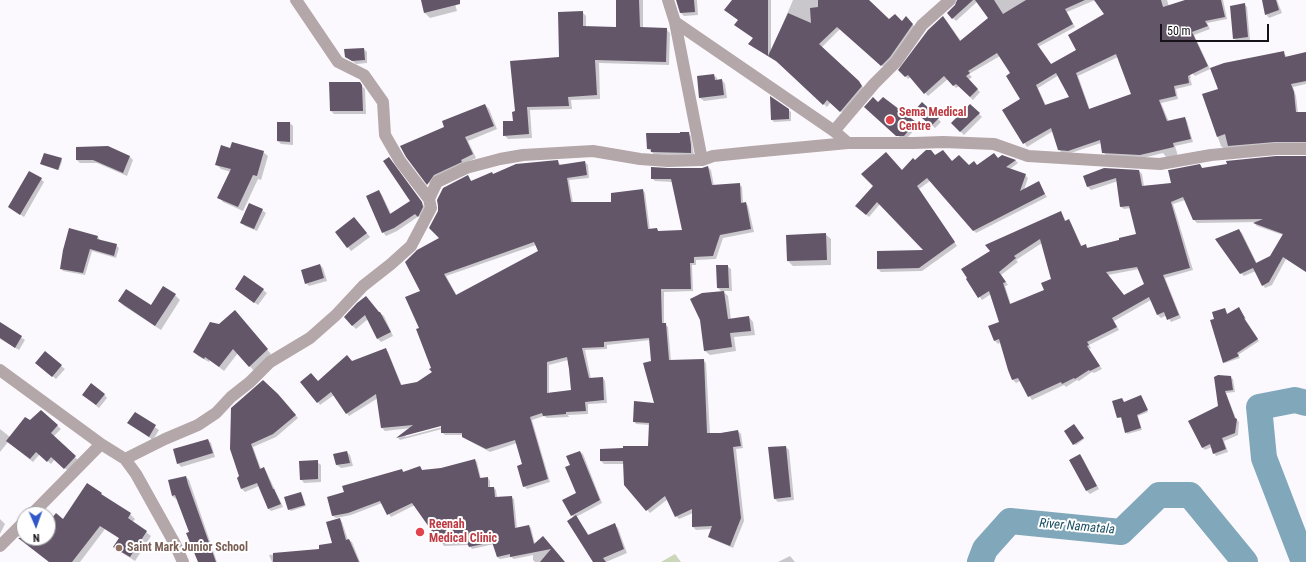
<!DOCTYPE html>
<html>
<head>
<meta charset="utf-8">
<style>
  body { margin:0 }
  #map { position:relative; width:1306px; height:562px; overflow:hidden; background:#fcf9fe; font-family:"Roboto Condensed",sans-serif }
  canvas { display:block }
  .north { position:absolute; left:16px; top:506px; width:40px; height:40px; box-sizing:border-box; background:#fff; border:1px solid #a2a0a3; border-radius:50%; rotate:178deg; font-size:11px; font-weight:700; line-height:16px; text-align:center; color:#171219 }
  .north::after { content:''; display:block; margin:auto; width:14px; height:18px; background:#3158c8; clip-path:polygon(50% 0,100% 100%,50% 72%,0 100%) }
  .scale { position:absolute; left:1160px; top:24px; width:109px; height:18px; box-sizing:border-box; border:2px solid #171219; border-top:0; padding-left:5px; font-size:12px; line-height:14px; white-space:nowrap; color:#171219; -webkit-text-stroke:3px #fff; paint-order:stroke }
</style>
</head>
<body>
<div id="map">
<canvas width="1306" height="562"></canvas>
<div class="north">N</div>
<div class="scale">50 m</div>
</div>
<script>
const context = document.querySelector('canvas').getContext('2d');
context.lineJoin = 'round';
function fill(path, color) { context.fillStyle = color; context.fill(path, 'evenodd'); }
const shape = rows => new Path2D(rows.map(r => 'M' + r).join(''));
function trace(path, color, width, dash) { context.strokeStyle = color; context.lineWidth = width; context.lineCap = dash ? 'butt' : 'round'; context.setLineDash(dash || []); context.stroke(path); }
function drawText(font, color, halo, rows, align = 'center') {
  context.font = font + ' "Roboto Condensed",sans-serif'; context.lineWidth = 4; context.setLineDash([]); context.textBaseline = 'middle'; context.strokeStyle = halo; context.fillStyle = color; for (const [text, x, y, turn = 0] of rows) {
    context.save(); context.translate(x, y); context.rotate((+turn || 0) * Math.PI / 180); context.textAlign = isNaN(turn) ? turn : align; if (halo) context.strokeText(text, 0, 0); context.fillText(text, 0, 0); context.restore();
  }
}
fill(shape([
  [675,554,681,562,661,562]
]), '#ccd6b8');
fill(shape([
  [422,0,454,0,457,11,430,18,425,13],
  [617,0,643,0,643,28,666,29,670,33,669,65,599,63,600,99,571,100,572,109,530,110,532,138,508,139,504,135,514,122,517,112,560,58,582,12,586,16,586,27,617,28],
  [677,0,697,0,698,15,684,16,681,13],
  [733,0,771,0,771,52,793,0,868,0,889,21,902,22,906,18,916,28,885,68,840,29,822,47,858,81,865,90,844,114,831,102,827,107,780,64,750,44,753,38,739,20],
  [958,0,1167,0,1191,78,1190,78,1192,85,1176,89,1178,99,1161,103,1169,122,1185,118,1187,121,1193,142,1175,146,1178,156,1167,158,1163,153,1143,158,1106,155,1103,152,1101,143,1071,153,1062,153,1059,150,1053,131,1027,147,1004,110,1021,99,1011,74,1000,56,969,74,972,77,968,80,980,92,973,100,959,86,956,88,948,79,928,96,911,77,908,79,900,70,946,20,961,41,989,18,978,1,956,21,948,13,956,6],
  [1095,0,1106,15,1078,51,1052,65,1038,47,1075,27,1067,12],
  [1118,57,1132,95,1090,110,1078,76],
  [1059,75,1071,97,1046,106,1038,88],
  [1187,0,1223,0,1227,19,1207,23,1210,29,1194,35,1210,69,1195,76,1192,73],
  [1263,0,1277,0,1282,13,1269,18,1266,14],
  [1244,4,1247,7,1250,40,1237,41,1234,38],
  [364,49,367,52,367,63,356,64,346,56],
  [1283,52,1287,57,1306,53,1306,84,1293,87,1296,96,1298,113,1306,113,1306,144,1224,149,1221,146,1203,95,1219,89],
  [714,75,717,78,717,81,722,80,725,84,727,98,704,101,700,98],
  [359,83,365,89,366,114,334,114,331,111],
  [883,98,918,126,907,138,901,138,868,110,879,103],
  [922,104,941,122,935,128,916,111],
  [485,105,489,109,497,129,468,141,476,158,464,164,432,187,407,156,446,127],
  [970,105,982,117,964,135,952,123],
  [788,110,791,112,791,121,774,122,772,120],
  [290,123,293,126,293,145,281,144,278,141],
  [688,133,691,136,694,155,655,155,648,149],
  [108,147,130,157,133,160,127,176,97,163,80,163,77,160,77,148],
  [231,149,263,152,268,156,261,180,258,179,243,211,223,202,219,197,231,172,221,169,217,165],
  [936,156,969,167,977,166,998,159,1015,160,1018,163,1010,169,1025,175,1028,178,1024,190,1038,183,1047,197,976,233,930,181,919,189,957,246,922,271,881,272,878,269,925,251,880,204,869,217,860,209,915,161],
  [1306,158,1306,272,1286,259,1272,285,1265,288,1263,285,1256,271,1244,276,1241,273,1239,230,1242,233,1257,264,1271,257,1283,235,1257,226,1255,224,1259,222,1197,223,1194,220,1185,200,1173,204,1193,270,1165,278,1181,318,1171,322,1167,315,1161,318,1158,315,1151,300,1114,321,1119,330,1089,345,1091,348,1089,349,1102,369,1094,373,1092,372,1079,381,1077,380,1066,387,1064,385,1032,400,1020,381,1016,383,1013,380,1001,342,998,344,995,341,989,327,1000,323,991,294,982,300,967,279,1061,212,1066,222,1069,221,1071,223,1082,247,1085,245,1088,248,1138,235,1131,208,1124,209,1121,207,1118,181,1091,190,1088,187,1084,177,1139,171,1142,174,1144,186,1172,184,1200,166,1203,169],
  [1042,243,1053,279,1045,291,1011,305,1005,286,1008,285,1001,275,1018,262,1016,260],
  [1139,269,1145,285,1125,296,1108,275],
  [61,159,62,161,59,170,41,164],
  [392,162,425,207,422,219,419,216,397,231,386,236,383,232,379,191,382,195,391,214,411,201],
  [558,162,561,165,585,162,588,165,589,178,569,180,573,203,613,203,643,190,645,193,650,230,657,230,660,232,683,231,673,182,655,181,652,178,708,167,711,170,714,186,739,184,742,187,743,203,746,203,748,206,754,232,723,238,716,259,696,260,696,265,692,265,693,291,664,292,664,324,668,327,671,361,703,360,706,363,710,434,738,431,741,434,743,448,736,449,744,521,733,548,712,539,709,537,712,529,696,530,693,527,693,513,679,519,676,516,668,499,650,513,625,484,624,464,604,464,601,461,649,447,650,425,636,424,634,421,655,404,650,340,607,345,607,349,585,350,591,379,603,378,605,381,607,403,588,404,588,414,568,415,569,417,547,418,544,416,532,420,550,482,527,489,524,486,523,465,517,443,490,452,466,439,463,435,445,435,442,432,442,429,400,440,398,438,411,428,385,431,382,428,378,398,349,416,334,395,320,405,318,402,318,382,352,362,385,349,388,352,402,386,417,383,433,372,421,329,421,291,441,239,468,176,472,182,493,175],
  [536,245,539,252,457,296,446,276],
  [568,360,572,391,549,393,549,365],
  [445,424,446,426,405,437,407,434],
  [41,179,44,182,24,217,9,207],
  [262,210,266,213,257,231,245,226,241,222],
  [357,221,370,237,351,251,336,232],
  [70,229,98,237,100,240,100,241,116,245,119,248,116,258,92,251,85,275,63,271,61,268],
  [825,234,831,239,831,265,793,266,788,261,787,236],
  [320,265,323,268,327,281,309,286,306,283],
  [717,266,727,266,731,269,732,291,723,291,728,296,731,320,749,317,753,322,755,335,734,337,736,351,710,355,705,351,701,320,722,292,718,288],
  [163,287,175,295,180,300,161,330,124,306,119,301,151,306],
  [263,290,267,293,258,305,239,292],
  [366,298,379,313,380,313,384,316,393,336,381,342,378,339,368,319,356,329,352,325],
  [1225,309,1228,315,1239,309,1246,319,1244,320,1259,341,1238,355,1240,358,1225,363,1224,362,1216,319],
  [238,316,271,354,254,371,238,353,224,371,210,360,209,362,198,356,194,352,219,325],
  [2,324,25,340,19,350,0,339,0,327],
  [40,366,61,366,65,369,56,379],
  [1215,377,1230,377,1233,379,1235,392,1226,393,1236,419,1239,422,1238,435,1224,441,1228,452,1216,456,1214,453,1212,447,1205,450,1203,448,1190,421,1219,407],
  [104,394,107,398,99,408,87,398],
  [1141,396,1148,412,1138,416,1142,430,1127,434,1122,418,1119,418,1118,417,1122,399,1124,403],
  [281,398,298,418,276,437,253,447,261,469,263,468,266,471,283,507,271,511,269,509,259,486,245,492,242,489,238,478,241,477,231,449],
  [41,411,61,429,53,437,78,460,68,471,55,459,51,464,40,454,33,462,8,442,0,452,0,429,10,437],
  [135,413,159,430,153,440,129,423],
  [1075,427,1084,439,1076,445,1074,444],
  [208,440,211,443,215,457,181,467,178,463],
  [786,447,789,450,794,500,778,502,775,499],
  [347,452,350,455,353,466,341,468,337,465,334,455],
  [580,452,583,454,602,503,576,517,589,535,614,525,618,528,627,553,606,562,594,562,574,518,563,501,577,493,571,465],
  [1080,455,1083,459,1099,489,1090,494,1087,491,1071,460],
  [475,460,477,462,481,479,488,478,490,481,490,488,494,488,496,490,497,497,511,497,514,499,517,529,529,526,531,528,535,544,543,537,564,562,535,562,533,560,533,555,514,559,511,557,500,559,497,557,494,544,472,549,469,545,444,546,415,505,391,517,382,503,351,515,336,518,333,516,329,497,346,493,402,470,405,473,420,467,423,471,441,469],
  [317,462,321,465,321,482,304,483,301,479],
  [186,477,189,480,217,562,199,562,190,532,177,499,176,499,172,496],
  [101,494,106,498,130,514,135,519,132,523,146,532,151,536,135,561,119,551,115,547,120,539,105,529,80,562,49,562,32,538,48,538,48,525,64,521],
  [302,494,306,506,291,511,289,509],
  [0,519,5,524,0,534],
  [340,520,342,522,348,540,349,540,352,542,360,562,272,562,269,555,321,550,333,544],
  [790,556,795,562,778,562]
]), '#0003');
trace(shape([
  [980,562,985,549,1010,521,1121,532,1159,495,1190,495,1245,562],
  [1304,562,1264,458,1259,407,1295,400,1306,403]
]), '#81a8ba', 26);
fill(shape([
  [421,0,460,0,460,4,424,13],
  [616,0,639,0,640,27,667,28,666,62,595,60,597,95,568,97,569,106,527,107,529,134,503,136,503,121,513,121,512,112,515,111,510,61,559,57,558,12,583,11,583,26,616,27],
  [676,0,694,0,695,12,680,13],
  [732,0,768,0,768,56,788,13,811,23,810,8,818,7,818,0,869,0,889,19,895,14,902,21,906,16,913,24,890,57,881,66,837,27,819,44,859,81,862,86,840,112,827,100,823,105,776,61,748,44,753,38,734,25,738,20,724,10],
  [957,0,973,0,952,19,947,13,955,5],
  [975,0,994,0,1003,14,1026,0,1085,0,1065,9,1073,24,1037,44,1051,64,1076,50,1068,35,1104,14,1094,0,1161,0,1163,7,1185,0,1221,0,1225,17,1205,21,1208,26,1192,32,1208,66,1188,76,1189,83,1174,86,1176,96,1159,100,1167,121,1185,117,1191,139,1173,143,1174,147,1140,155,1102,153,1100,140,1068,151,1058,150,1051,128,1023,144,1002,110,1020,99,1006,76,1010,73,997,53,968,71,970,73,966,76,978,89,970,97,956,84,953,86,944,76,924,94,908,75,905,77,898,70,928,30,943,16,960,41,988,18],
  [1116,54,1131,94,1089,109,1076,73],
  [1056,73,1069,97,1045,105,1036,85],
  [1262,0,1276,0,1279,10,1265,15],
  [1245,3,1248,37,1233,39,1230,6],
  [364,48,365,60,352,61,345,57,344,49],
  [1284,51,1285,57,1306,52,1306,81,1291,84,1294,92,1296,112,1306,112,1306,142,1275,142,1228,146,1225,134,1217,137,1202,94,1218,89,1210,68,1224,63],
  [714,74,715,80,722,79,724,95,699,98,697,76],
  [329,82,360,82,362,85,363,111,330,111],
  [770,96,789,109,789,119,771,120],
  [873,97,878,102,883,97,916,122,904,136,896,136,864,107],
  [922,102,939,118,931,126,914,111],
  [485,104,494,126,465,137,473,154,461,160,462,162,434,175,427,185,406,157,400,146,444,127,442,121],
  [970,104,980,113,960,132,951,123],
  [277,122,290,122,290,142,277,141],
  [680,132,689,132,691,145,691,153,651,152,651,149,647,149,646,133,680,133],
  [232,142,264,151,257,176,253,175,238,207,217,198,231,169,215,165,221,145,230,148],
  [108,146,130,156,123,173,93,160,76,160,76,147],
  [926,150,931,150,935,155,943,150,952,161,959,155,969,165,974,161,977,165,994,153,998,158,1002,155,1016,160,1006,167,1026,174,1020,191,1039,181,1045,194,973,231,927,178,917,186,955,242,919,268,877,269,877,251,923,250,877,202,866,215,855,206,873,186,861,174,886,152,902,170,913,158,915,160],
  [44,153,62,158,58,170,40,164],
  [1276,156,1306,156,1306,272,1283,257,1269,282,1262,286,1253,268,1240,274,1215,239,1239,229,1256,263,1270,256,1283,234,1253,223,1263,219,1193,220,1183,197,1171,202,1190,268,1163,275,1179,315,1167,320,1164,312,1157,315,1149,297,1112,318,1117,327,1087,342,1089,345,1087,346,1100,366,1090,371,1089,370,1075,379,1074,378,1062,384,1061,382,1028,397,1018,378,1012,380,1008,370,999,339,994,341,988,326,999,322,989,291,978,298,966,279,967,278,961,269,990,251,985,245,1061,211,1065,221,1069,219,1081,246,1086,244,1087,248,1119,240,1119,238,1136,234,1129,206,1120,207,1116,178,1087,187,1083,176,1104,168,1139,170,1142,186,1171,183,1168,170,1169,170,1200,164,1202,168,1227,164,1226,161],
  [1040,239,1051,279,1041,283,1044,290,1010,304,1003,283,1006,282,999,272,1016,258,1014,256],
  [1137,267,1144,284,1124,295,1106,272],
  [389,157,422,202,423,207,418,217,415,214,394,228,382,233,366,196,379,190,390,214,410,201,383,161],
  [558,160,559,165,585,161,587,175,567,178,571,202,611,202,611,193,643,189,648,229,657,228,658,231,682,230,671,179,651,179,651,167,668,168,702,168,708,166,712,185,740,183,741,203,746,202,751,229,720,235,713,256,694,257,694,263,690,263,691,289,661,289,662,323,666,323,669,360,704,359,707,433,721,433,738,430,741,446,733,447,741,518,730,546,708,537,712,526,692,527,692,509,675,517,665,496,646,511,624,485,623,461,600,461,600,449,623,448,623,446,648,446,649,423,633,422,634,401,654,403,643,363,651,361,649,338,604,342,604,347,582,348,589,378,603,377,604,400,585,402,586,411,566,412,566,414,543,416,542,413,530,417,548,479,523,487,517,466,522,464,515,440,486,449,462,437,462,433,441,433,441,426,396,438,413,425,381,428,376,394,346,414,331,392,317,403,300,382,311,373,318,381,347,355,352,361,386,348,401,385,417,382,432,372,429,369,431,368,416,329,419,328,405,297,420,291,405,262,417,250,439,238,429,228,438,211,438,206,437,200,443,188,468,175,471,181,492,172,493,174,516,164],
  [534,242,538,251,456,295,444,274],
  [567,357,569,369,571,390,547,393,547,362],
  [29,171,42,178,20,215,8,207],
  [249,203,263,209,254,229,240,223],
  [354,217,367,233,347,248,335,232],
  [69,228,98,236,97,239,117,244,114,256,90,249,83,273,60,269,63,250],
  [826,233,827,260,787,261,786,235],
  [320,264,324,278,305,284,301,270],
  [716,265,728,265,729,288,717,288],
  [244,275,264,289,254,303,235,289],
  [163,286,176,294,155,326,118,301,126,289,151,305],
  [724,291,728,319,749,316,751,331,730,333,732,347,704,351,700,320,690,299,702,293],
  [366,296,379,312,380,312,391,332,377,339,365,315,352,326,344,317,357,303],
  [1239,307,1245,318,1244,318,1258,339,1237,353,1239,356,1223,363,1210,320,1214,319,1212,312,1225,308,1227,314],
  [235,310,268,349,249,367,233,349,219,367,205,357,204,359,193,352,210,322,219,324],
  [0,322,22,336,15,348,0,338],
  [45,351,62,365,52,377,35,363],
  [1218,375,1231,376,1233,390,1225,391,1235,418,1237,419,1235,433,1222,438,1226,449,1213,454,1210,444,1202,448,1188,421,1218,406,1214,377],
  [263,380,278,394,296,415,273,434,251,444,260,469,264,467,273,489,274,489,281,504,268,509,257,483,241,489,237,478,239,476,230,449,231,408],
  [91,383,105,394,96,405,82,395],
  [1141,395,1148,410,1137,415,1141,428,1125,433,1121,417,1117,418,1112,401,1122,398,1124,402],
  [41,410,58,425,51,433,76,456,64,469,51,457,47,462,36,452,30,459,6,441,25,417,30,420],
  [135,412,156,425,149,437,127,423],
  [1074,424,1084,438,1073,445,1064,431],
  [208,439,213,453,177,464,173,449],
  [786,446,791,497,774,499,768,447],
  [347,451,350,463,336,465,333,454],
  [580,451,600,500,571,516,562,500,576,493,565,467,570,465,566,456],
  [1080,454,1097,486,1086,491,1069,460],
  [475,459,480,478,488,477,488,487,494,487,495,497,512,496,515,528,529,525,534,544,543,536,565,562,540,562,551,549,510,557,510,554,497,557,492,542,469,547,467,543,441,544,412,503,387,515,380,501,348,513,332,516,327,497,344,492,342,486,402,469,403,472,420,466,422,470,441,468],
  [318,460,318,479,300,480,299,461],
  [186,476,188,484,216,562,198,562,186,533,189,532,175,495,172,496,168,480],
  [87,483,102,493,101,494,131,513,128,518,147,531,130,557,113,547,119,538,100,526,72,562,49,562,18,538,48,538,48,523,56,513,63,519],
  [301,492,305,505,288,510,284,497],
  [576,515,588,535,615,523,624,549,603,558,606,562,593,562,567,521],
  [340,518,346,540,349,539,359,562,273,562,273,553,319,549,319,545,332,543,326,522]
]), '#625668');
trace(shape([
  [296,0,338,62,364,75,383,102,385,135,400,161,429,199],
  [668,0,675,22,702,160],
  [675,22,834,131,848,143],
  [834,131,874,84,896,62,922,25,950,0],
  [0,370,101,444,125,459,136,474,175,544,183,562],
  [125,459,165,439,198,425,216,413,231,397,250,382,270,362,310,338,336,315,363,286,391,264,411,246,431,208,429,199,437,182,466,168,500,159,523,155,593,151,640,159,668,161,702,160,713,156,752,152,848,143,914,143,943,142,994,144,1028,156,1160,164,1211,155,1276,149,1306,149],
  [32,514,101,444],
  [0,546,24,522]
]), '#b4a7a9', 12);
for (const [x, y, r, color] of [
  [890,120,5,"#e0444e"],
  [420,532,5,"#e0444e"],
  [119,548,4,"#8d6e63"]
]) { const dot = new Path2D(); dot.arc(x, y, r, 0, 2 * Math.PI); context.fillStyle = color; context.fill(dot); trace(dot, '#fff', 1.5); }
drawText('bold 12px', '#be3a42', '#fff', [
  ["Sema Medical",899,113],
  ["Centre",899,127],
  ["Reenah",429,525],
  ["Medical Clinic",429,539]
], 'left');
drawText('bold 12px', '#785e54', '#fff', [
  ["Saint Mark Junior School",127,548]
], 'left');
drawText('italic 13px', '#1a4e63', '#fff', [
  ["River Namatala",1077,527,5]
]);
</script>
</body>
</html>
